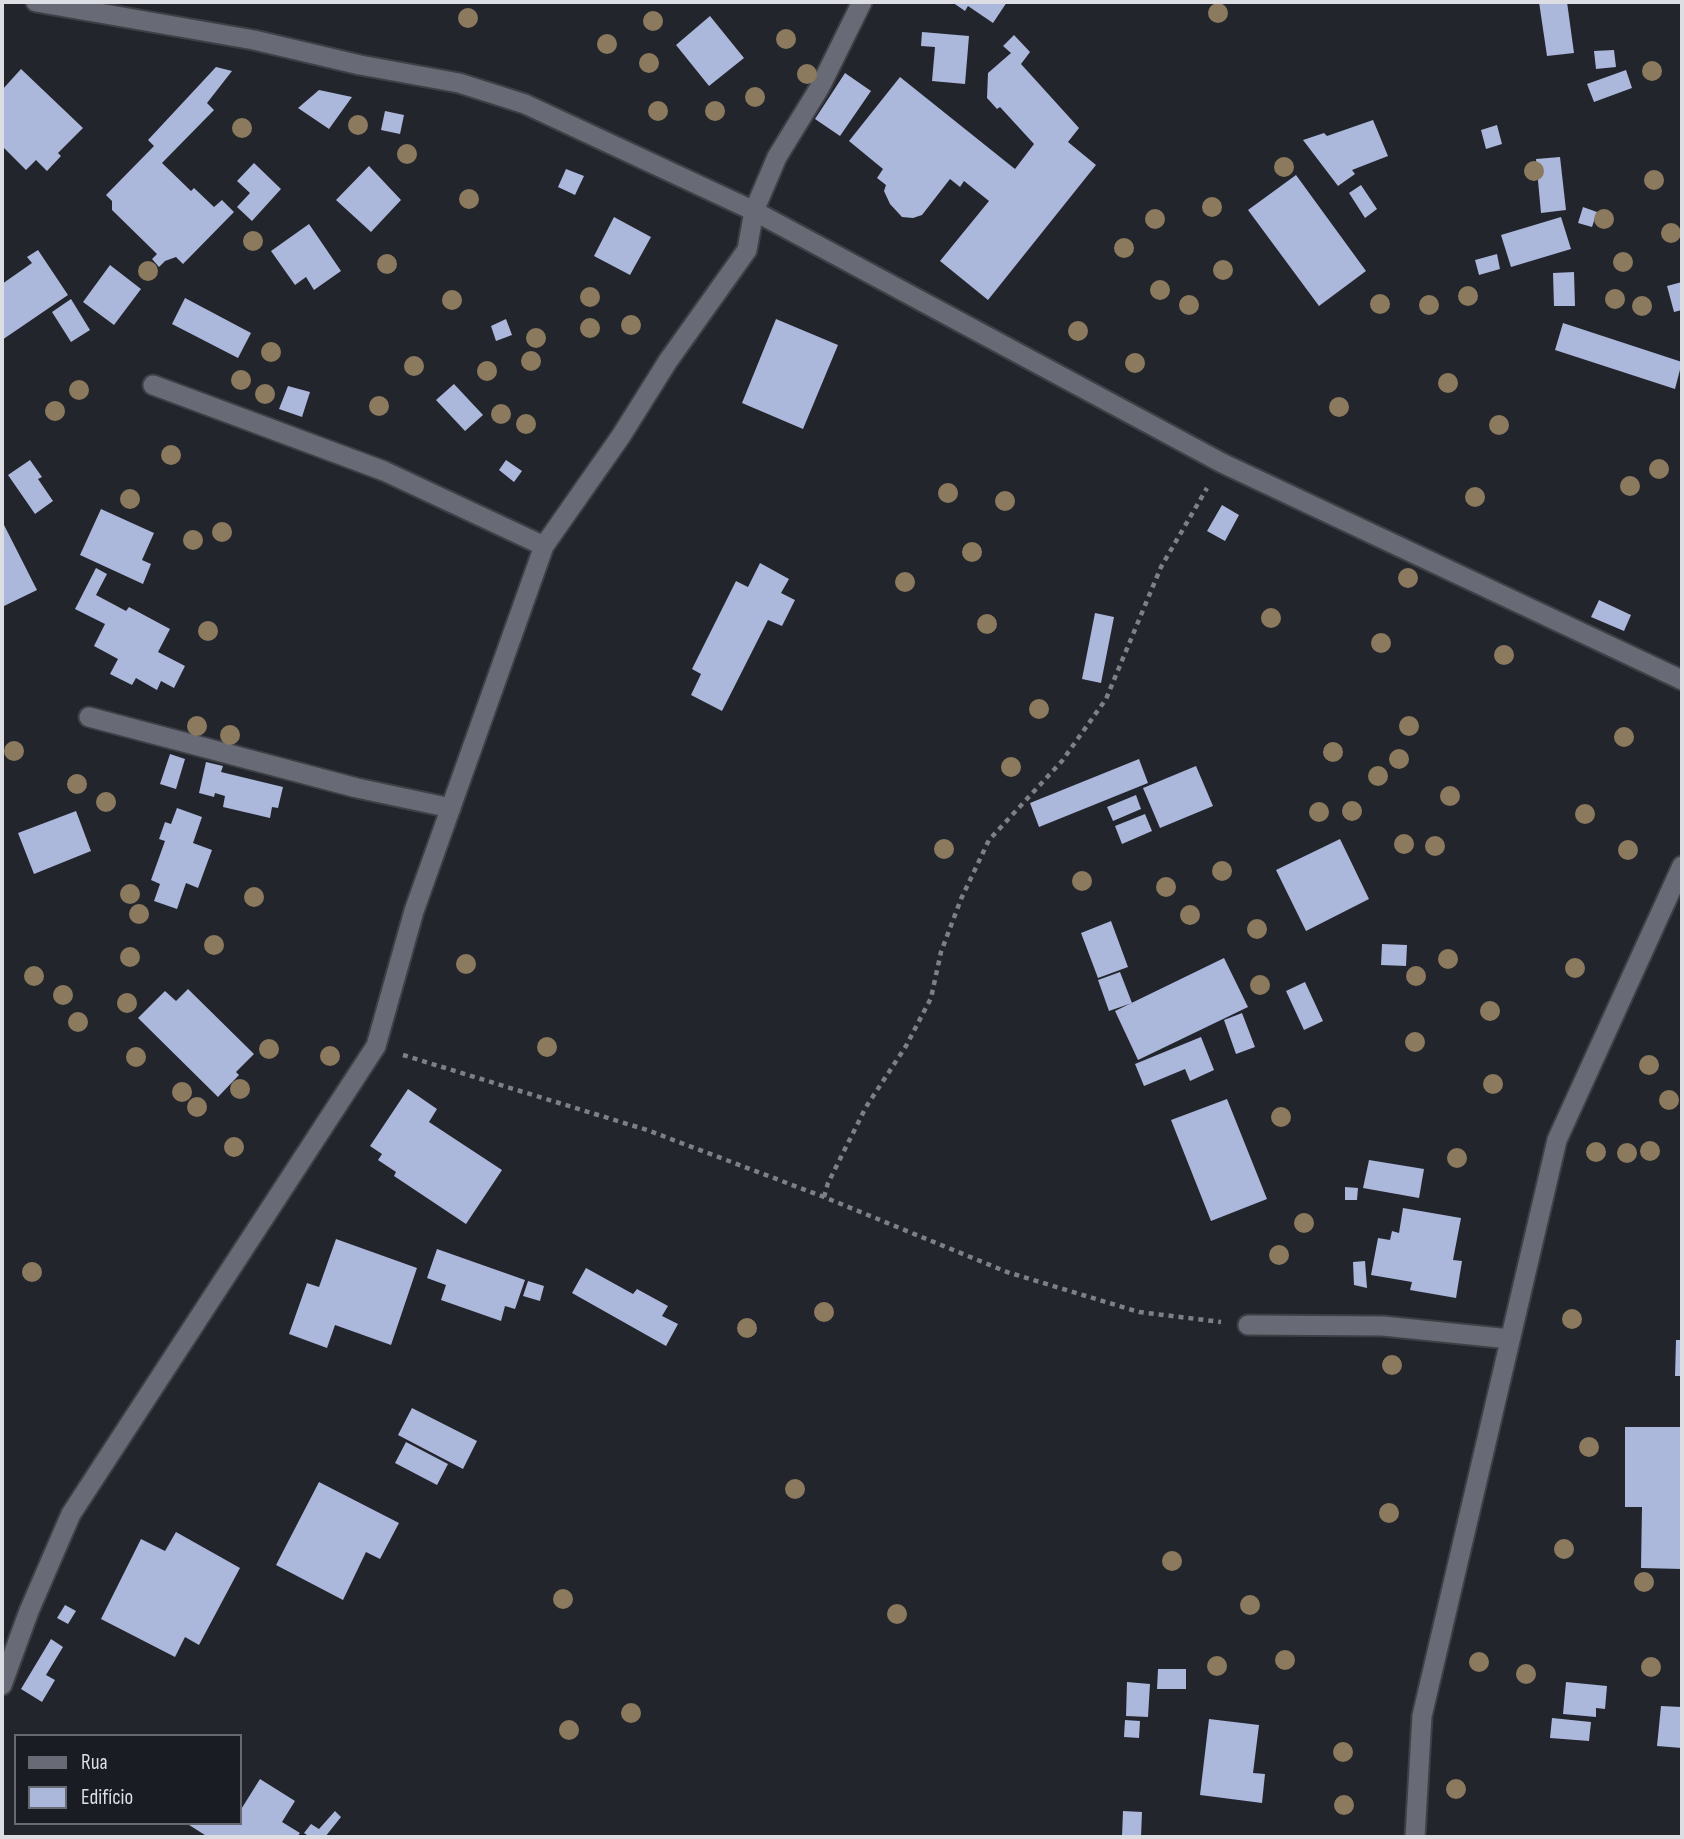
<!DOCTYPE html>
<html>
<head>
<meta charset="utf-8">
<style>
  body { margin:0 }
  #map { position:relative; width:1684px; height:1839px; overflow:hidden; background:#23252d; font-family:"Sofia Sans Condensed",sans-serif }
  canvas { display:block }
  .frame { position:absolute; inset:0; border:4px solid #dcdee3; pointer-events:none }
  .legend { position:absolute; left:14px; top:1734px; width:228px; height:91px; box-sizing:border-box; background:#191c23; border:2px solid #676a70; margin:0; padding:9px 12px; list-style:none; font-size:21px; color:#dcdee3 }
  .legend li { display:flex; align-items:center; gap:14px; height:35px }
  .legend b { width:35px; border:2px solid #676a70 }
</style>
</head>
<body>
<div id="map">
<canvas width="1684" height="1839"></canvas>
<div class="frame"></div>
<ul class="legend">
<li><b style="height:9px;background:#686b75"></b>Rua</li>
<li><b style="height:19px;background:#abb7db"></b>Edifício</li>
</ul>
</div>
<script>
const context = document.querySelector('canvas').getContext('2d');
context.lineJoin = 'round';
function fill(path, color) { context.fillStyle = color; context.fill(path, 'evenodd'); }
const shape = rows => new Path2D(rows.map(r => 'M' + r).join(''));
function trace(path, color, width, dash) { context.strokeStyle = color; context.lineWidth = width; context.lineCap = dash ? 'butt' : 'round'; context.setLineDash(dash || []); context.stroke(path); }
fill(shape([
  [952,2,1007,2,993,23,968,6,965,11],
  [1539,2,1567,2,1574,53,1547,56],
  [710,16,744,58,709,86,676,45],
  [922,32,969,36,965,84,932,81,935,47,921,46],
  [1014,35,1030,52,1021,64,1079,128,1068,142,1096,165,988,300,940,261,989,201,964,181,960,187,950,179,922,215,913,218,902,217,890,204,884,191,886,185,877,178,883,169,849,141,900,77,1015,169,1034,144,1000,107,997,109,987,98,988,73,1011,53,1003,46],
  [1614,50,1616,67,1596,69,1594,51],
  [216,67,232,71,207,103,214,110,162,163,191,191,194,188,214,207,222,200,234,212,183,264,176,257,165,261,159,267,152,259,157,254,112,210,112,201,106,195,154,146,148,140],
  [21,69,83,128,58,153,61,156,47,171,36,160,26,170,2,146,2,90],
  [1626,70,1632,88,1594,102,1587,84],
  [845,73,871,91,840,136,815,119],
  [319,90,352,97,329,129,298,108],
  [385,111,404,115,400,134,381,130],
  [1373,120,1388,156,1352,170,1355,174,1338,186,1303,140,1324,133,1327,136],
  [1497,125,1502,144,1486,149,1481,130],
  [1560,157,1566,210,1541,213,1536,159],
  [254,163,281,189,252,221,237,207,250,193,237,181],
  [369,166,401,200,371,232,336,200],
  [566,169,584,176,575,195,558,187],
  [1296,175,1366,271,1319,306,1248,210],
  [1361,185,1377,209,1365,218,1349,193],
  [1583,207,1597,212,1592,227,1578,223],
  [614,217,651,237,630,275,594,256],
  [1561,217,1571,249,1511,267,1501,235],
  [309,224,341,271,314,290,306,277,295,285,271,251],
  [38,250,68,295,2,340,2,284,32,263,27,257],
  [1497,254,1500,269,1479,275,1475,260],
  [110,265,141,289,114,325,83,302],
  [1574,272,1575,306,1554,306,1553,273],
  [1682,282,1682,310,1674,312,1667,286],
  [185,298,251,333,238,358,172,324],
  [71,299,90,330,71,342,52,312],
  [506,319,512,335,496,341,491,326],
  [776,319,838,345,803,429,742,403],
  [1563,323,1682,362,1675,389,1555,350],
  [454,384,483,415,465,431,436,400],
  [288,386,310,392,302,417,279,409],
  [30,460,42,477,38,479,53,501,35,514,8,475],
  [506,460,522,471,514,482,499,470],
  [1222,505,1239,515,1225,541,1207,531],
  [101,509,154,533,142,560,151,564,143,584,80,555],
  [2,521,37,590,2,607],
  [760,563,789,579,781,593,795,600,782,626,768,620,722,711,691,695,701,674,692,669,736,581,748,587],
  [96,568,107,574,96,595,126,611,129,607,170,629,158,652,185,666,174,688,161,681,157,690,136,678,132,685,110,674,118,659,94,646,105,624,75,609],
  [1599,600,1631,615,1624,631,1591,617],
  [1095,613,1114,617,1101,683,1082,679],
  [170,754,185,759,176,789,160,784],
  [1139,759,1148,783,1039,827,1030,803],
  [206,762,223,766,221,772,283,787,278,808,272,807,270,818,223,807,225,796,215,793,214,797,199,793],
  [1196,766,1213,806,1160,828,1143,788],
  [1136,795,1141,809,1113,821,1107,807],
  [177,808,202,817,193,843,212,850,198,888,186,883,177,909,154,901,160,884,151,880,165,841,159,839,165,822,171,824],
  [76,811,91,851,34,874,18,833],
  [1145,814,1152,831,1122,844,1115,826],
  [1340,839,1369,899,1306,931,1276,870],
  [1111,921,1128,967,1098,978,1081,933],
  [1382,944,1407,945,1406,966,1381,965],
  [1224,958,1248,1007,1138,1060,1115,1011],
  [1120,972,1132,1003,1109,1011,1098,980],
  [1305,982,1323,1021,1304,1030,1286,991],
  [188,989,254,1054,236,1072,239,1075,218,1097,138,1018,165,991,176,1001],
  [1242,1013,1255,1047,1236,1054,1224,1020],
  [1201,1037,1214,1070,1190,1081,1185,1069,1144,1086,1135,1064],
  [408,1089,437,1109,429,1122,502,1170,466,1224,394,1176,396,1172,378,1160,382,1154,370,1146],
  [1227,1099,1267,1199,1211,1221,1171,1120],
  [1369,1160,1424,1169,1419,1198,1363,1188],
  [1345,1187,1358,1188,1357,1200,1345,1200],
  [1403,1208,1461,1218,1453,1260,1462,1261,1456,1298,1410,1290,1412,1282,1371,1275,1378,1238,1390,1240,1392,1231,1399,1233],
  [336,1239,417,1268,391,1345,335,1325,327,1348,289,1334,307,1283,319,1287],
  [437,1249,525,1280,515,1309,505,1306,501,1321,441,1300,446,1285,427,1278],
  [1365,1261,1367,1288,1354,1285,1353,1262],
  [586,1268,633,1294,637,1289,668,1306,662,1316,678,1324,666,1346,572,1293],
  [528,1281,544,1286,540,1301,523,1296],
  [1676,1340,1682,1340,1682,1376,1675,1376],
  [412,1408,477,1441,463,1469,398,1435],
  [1625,1427,1682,1427,1682,1569,1641,1568,1642,1507,1625,1507],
  [406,1442,448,1464,437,1485,395,1463],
  [319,1482,399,1523,380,1559,366,1552,343,1600,276,1565],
  [176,1532,240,1568,199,1645,185,1637,175,1657,101,1619,141,1539,165,1551],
  [65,1605,76,1611,68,1624,57,1618],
  [51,1639,63,1647,46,1675,55,1680,42,1702,21,1689],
  [1158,1669,1186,1669,1186,1689,1157,1689],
  [1127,1682,1150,1684,1148,1717,1126,1716],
  [1566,1682,1607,1686,1605,1709,1596,1708,1596,1717,1563,1714],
  [1661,1706,1682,1707,1682,1748,1657,1746],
  [1552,1718,1591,1722,1589,1741,1550,1738],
  [1209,1719,1259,1725,1253,1773,1265,1774,1262,1803,1200,1795],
  [1125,1720,1140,1721,1139,1738,1124,1737],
  [260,1779,295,1801,282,1822,300,1833,297,1837,208,1837,186,1823,240,1823,240,1811],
  [335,1811,341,1817,325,1837,310,1837,304,1833,311,1824,319,1829],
  [1123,1811,1142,1812,1141,1837,1122,1837]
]), '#abb7db');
const minor = shape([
  [36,2,254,40,360,65,459,83,525,104,754,211,1222,463,1682,680],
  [153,385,384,471,544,546],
  [89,717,357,788,451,808],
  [1248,1325,1383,1326,1510,1339],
  [2,1685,29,1611,71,1514,376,1046,414,911,544,546,621,436,668,361,747,250,754,211,777,157,820,87,862,2],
  [1415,1837,1422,1716,1557,1140,1682,866]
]);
trace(minor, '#3e4046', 23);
trace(shape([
  [403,1055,647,1130,824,1197,1007,1272,1139,1312,1221,1322],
  [824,1197,828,1183,866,1107,906,1046,931,998,941,952,961,899,989,840,1062,761,1106,699,1161,567,1207,488]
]), '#7e8086', 4.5, [5, 5]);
trace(minor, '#686b75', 19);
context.fillStyle = '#8c7a5e';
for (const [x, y] of [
  [1218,13],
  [468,18],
  [653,21],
  [786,39],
  [607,44],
  [649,63],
  [1652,71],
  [807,74],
  [755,97],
  [658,111],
  [715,111],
  [358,125],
  [242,128],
  [407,154],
  [1284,167],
  [1534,171],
  [1654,180],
  [469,199],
  [1212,207],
  [1155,219],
  [1604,219],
  [1671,233],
  [253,241],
  [1124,248],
  [1623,262],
  [387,264],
  [1223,270],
  [148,271],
  [1160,290],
  [1468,296],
  [590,297],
  [1615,299],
  [452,300],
  [1380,304],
  [1189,305],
  [1429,305],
  [1642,306],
  [631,325],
  [590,328],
  [1078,331],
  [536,338],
  [271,352],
  [531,361],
  [1135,363],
  [414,366],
  [487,371],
  [241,380],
  [1448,383],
  [79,390],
  [265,394],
  [379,406],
  [1339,407],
  [55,411],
  [501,414],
  [526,424],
  [1499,425],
  [171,455],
  [1659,469],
  [1630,486],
  [948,493],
  [1475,497],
  [130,499],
  [1005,501],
  [222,532],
  [193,540],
  [972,552],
  [1408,578],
  [905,582],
  [1271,618],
  [987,624],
  [208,631],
  [1381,643],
  [1504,655],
  [1039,709],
  [197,726],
  [1409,726],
  [230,735],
  [1624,737],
  [14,751],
  [1333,752],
  [1399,759],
  [1011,767],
  [1378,776],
  [77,784],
  [1450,796],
  [106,802],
  [1352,811],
  [1319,812],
  [1585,814],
  [1404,844],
  [1435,846],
  [944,849],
  [1628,850],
  [1222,871],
  [1082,881],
  [1166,887],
  [130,894],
  [254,897],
  [139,914],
  [1190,915],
  [1257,929],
  [214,945],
  [130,957],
  [1448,959],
  [466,964],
  [1575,968],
  [34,976],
  [1416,976],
  [1260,985],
  [63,995],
  [127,1003],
  [1490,1011],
  [78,1022],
  [1415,1042],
  [547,1047],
  [269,1049],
  [330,1056],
  [136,1057],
  [1649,1065],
  [1493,1084],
  [240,1089],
  [182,1092],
  [1669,1100],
  [197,1107],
  [1281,1117],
  [234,1147],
  [1650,1151],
  [1596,1152],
  [1627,1153],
  [1457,1158],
  [1304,1223],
  [1279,1255],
  [32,1272],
  [824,1312],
  [1572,1319],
  [747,1328],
  [1392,1365],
  [1589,1447],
  [795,1489],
  [1389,1513],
  [1564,1549],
  [1172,1561],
  [1644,1582],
  [563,1599],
  [1250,1605],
  [897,1614],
  [1285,1660],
  [1479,1662],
  [1217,1666],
  [1651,1667],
  [1526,1674],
  [631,1713],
  [569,1730],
  [1343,1752],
  [1456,1789],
  [1344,1805]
]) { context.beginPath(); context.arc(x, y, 10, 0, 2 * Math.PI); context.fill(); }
</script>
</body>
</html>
